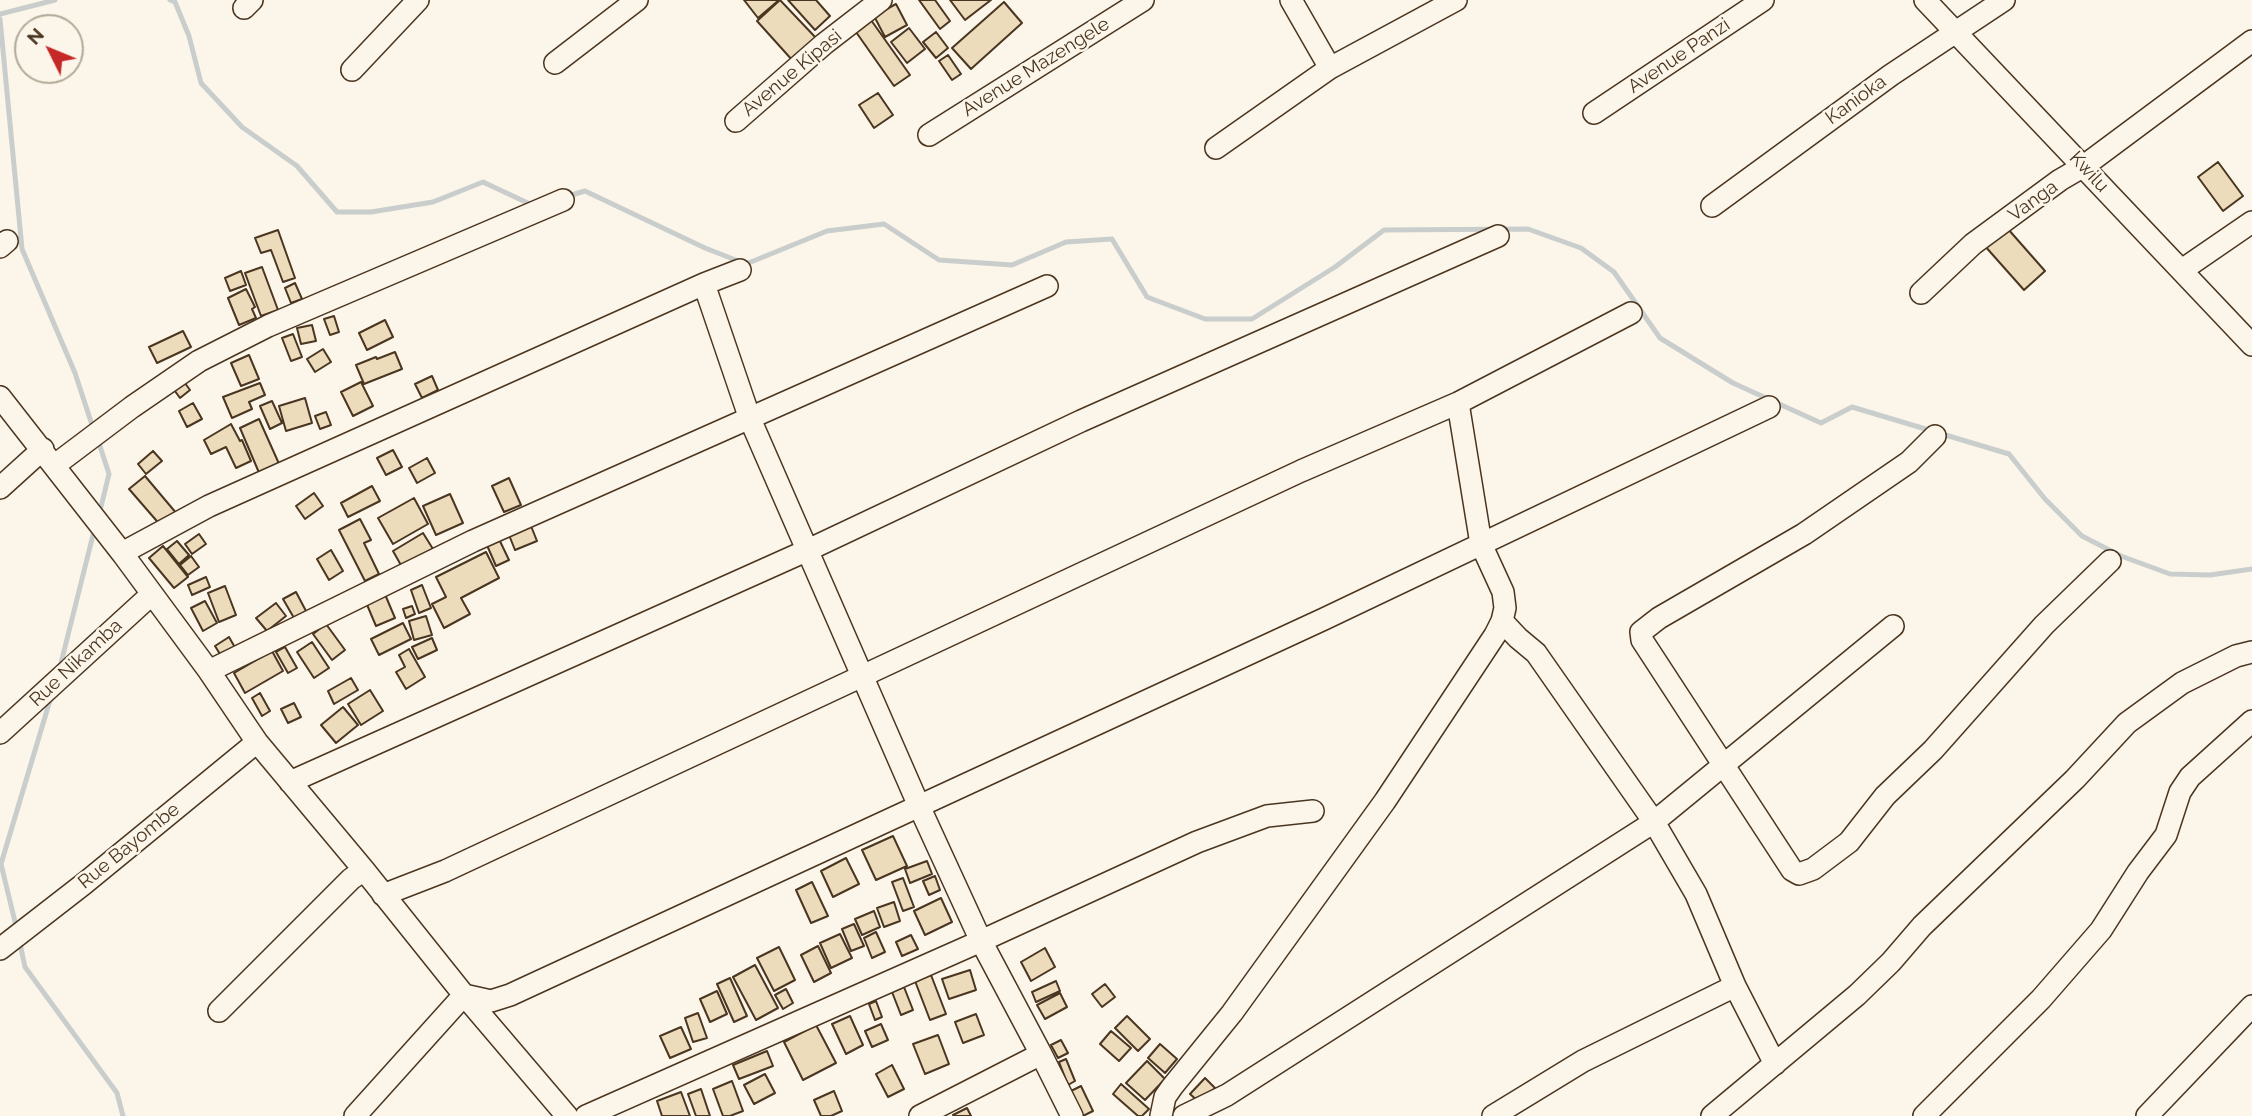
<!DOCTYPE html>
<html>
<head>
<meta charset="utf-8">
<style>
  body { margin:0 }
  #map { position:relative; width:2252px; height:1116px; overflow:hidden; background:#fbf6e9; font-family:Raleway,sans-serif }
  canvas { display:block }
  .north { position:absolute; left:14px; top:14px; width:70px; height:70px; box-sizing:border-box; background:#fbf6e9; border:2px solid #b4a999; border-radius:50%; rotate:313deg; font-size:19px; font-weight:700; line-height:28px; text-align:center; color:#4a3520 }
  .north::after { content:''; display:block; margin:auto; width:24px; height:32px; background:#c62828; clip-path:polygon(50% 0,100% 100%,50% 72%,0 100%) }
</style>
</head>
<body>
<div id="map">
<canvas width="2252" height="1116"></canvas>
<div class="north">N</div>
</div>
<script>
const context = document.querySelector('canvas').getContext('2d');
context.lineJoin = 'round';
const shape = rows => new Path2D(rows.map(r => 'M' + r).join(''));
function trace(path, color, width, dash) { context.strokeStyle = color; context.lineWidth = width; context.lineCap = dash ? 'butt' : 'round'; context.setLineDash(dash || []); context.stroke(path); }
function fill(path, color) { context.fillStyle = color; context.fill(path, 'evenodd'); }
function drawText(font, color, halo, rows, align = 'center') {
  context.font = font + ' Raleway,sans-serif'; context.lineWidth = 5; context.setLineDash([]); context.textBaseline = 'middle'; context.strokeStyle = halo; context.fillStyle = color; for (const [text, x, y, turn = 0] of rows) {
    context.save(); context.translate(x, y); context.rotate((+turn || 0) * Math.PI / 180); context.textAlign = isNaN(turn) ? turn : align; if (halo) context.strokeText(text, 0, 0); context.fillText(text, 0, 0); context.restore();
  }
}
trace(shape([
  [170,0,175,2,189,36,201,83,242,127,297,166,337,212,371,212,433,202,483,182,532,205],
  [0,14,55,0],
  [0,19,22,249,75,373,94,431],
  [568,196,585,191,705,248,746,264,827,231,884,224,939,260,1012,265,1066,242,1112,239,1147,297,1205,319,1252,319,1335,267,1384,230,1528,229,1581,248,1614,272,1660,338,1733,383,1821,423,1852,407,2009,454,2045,499,2082,536,2121,556,2170,574,2210,575,2252,569],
  [98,440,109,474,99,515],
  [60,667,95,527],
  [17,930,1,864,51,697],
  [19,939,25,967,117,1093,123,1116]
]), '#c9cecd', 5);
const building = shape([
  [744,0,779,0,758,18,744,0],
  [780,0,817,39,793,61,757,21,780,0],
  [788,0,816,0,830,16,815,30,788,0],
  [919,0,935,0,950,21,940,29,919,0],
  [950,0,991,0,965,20,950,0],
  [1004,2,1022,23,971,69,952,48,1004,2],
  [896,4,907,25,885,37,874,16,896,4],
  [871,20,910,75,894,86,856,32,871,20],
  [909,28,925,49,907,63,891,42,909,28],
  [936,32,948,48,936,58,923,42,936,32],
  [948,55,961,74,952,80,939,61,948,55],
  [878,93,893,115,874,128,859,105,878,93],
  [2218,162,2243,196,2223,211,2198,177,2218,162],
  [2008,229,2045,271,2024,290,1984,245,2008,229],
  [278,230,295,278,283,282,271,250,261,253,255,238,278,230],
  [262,267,278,310,261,316,245,273,262,267],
  [241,271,246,285,230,291,225,278,241,271],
  [295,283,302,299,291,303,285,288,295,283],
  [246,289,255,307,252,309,256,318,239,325,228,298,246,289],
  [334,316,339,332,330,335,324,319,334,316],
  [385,320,393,337,367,350,359,333,385,320],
  [312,325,316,341,301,344,297,328,312,325],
  [183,331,191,347,157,363,149,347,183,331],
  [293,334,302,357,291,361,282,338,293,334],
  [323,349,331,362,315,372,307,359,323,349],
  [395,352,402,369,364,384,356,365,376,357,377,359,395,352],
  [249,355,259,379,241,386,231,363,249,355],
  [432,376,438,390,422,398,415,384,432,376],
  [182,379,190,390,180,398,172,387,182,379],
  [361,382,373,406,353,416,341,392,361,382],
  [260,383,265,395,249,402,252,409,232,418,223,397,260,383],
  [305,398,312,423,286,431,279,406,305,398],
  [272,401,282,423,270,429,260,406,272,401],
  [193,403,202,419,187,427,179,411,193,403],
  [326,412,331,425,320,429,315,416,326,412],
  [259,419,280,466,260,475,240,428,259,419],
  [231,424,240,441,242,440,251,461,236,468,226,447,211,454,204,440,231,424],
  [393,450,402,467,386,475,377,458,393,450],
  [153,451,162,461,146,474,138,464,153,451],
  [427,458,435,473,417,483,409,468,427,458],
  [145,476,177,514,162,527,129,489,145,476],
  [509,478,521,505,504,512,492,486,509,478],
  [372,486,380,501,348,517,341,503,372,486],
  [314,493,323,506,305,519,296,506,314,493],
  [450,494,463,523,436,535,423,506,450,494],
  [414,498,428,524,393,544,378,518,414,498],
  [360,519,371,540,364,543,379,574,365,581,339,530,360,519],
  [531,526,537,541,515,550,509,535,531,526],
  [423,533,433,549,402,567,393,551,423,533],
  [199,534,206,544,192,554,185,544,199,534],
  [498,537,509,560,496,566,486,543,498,537],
  [177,541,189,555,179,564,167,549,177,541],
  [163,546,188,577,174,588,149,558,163,546],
  [331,550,343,571,329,580,317,559,331,550],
  [486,552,499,578,461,598,470,614,444,628,432,604,446,597,436,577,486,552],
  [191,556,199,567,188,575,180,565,191,556],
  [206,577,210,587,192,595,188,585,206,577],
  [422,585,431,608,419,613,411,590,422,585],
  [225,586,236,615,219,622,208,593,225,586],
  [296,592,306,611,294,618,283,599,296,592],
  [384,592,395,618,376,626,365,600,384,592],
  [205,601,217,623,203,631,191,608,205,601],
  [276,603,286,616,267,631,256,618,276,603],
  [412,606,415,614,406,618,403,609,412,606],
  [426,616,432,635,414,640,409,621,426,616],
  [403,623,411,639,379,655,371,639,403,623],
  [326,624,345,650,332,660,313,634,326,624],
  [229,637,237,651,223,659,215,646,229,637],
  [432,638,437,650,418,659,412,647,432,638],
  [312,642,329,668,314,678,297,652,312,642],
  [285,647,297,668,288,673,276,652,285,647],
  [409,649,425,677,406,689,396,672,405,667,399,655,409,649],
  [272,651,283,671,245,693,234,673,272,651],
  [351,678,358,690,334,704,328,691,351,678],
  [370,690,383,711,361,725,348,704,370,690],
  [260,693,270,711,262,716,252,698,260,693],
  [294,703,301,717,288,723,281,709,294,703],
  [343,707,358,725,336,743,321,725,343,707],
  [893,836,907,866,876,880,862,850,893,836],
  [846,858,859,884,833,897,821,871,846,858],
  [927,861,932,874,910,883,905,869,927,861],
  [935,876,940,890,929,895,923,881,935,876],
  [903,878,914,907,903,911,892,882,903,878],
  [812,882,828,916,811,923,796,890,812,882],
  [941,898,952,922,925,935,914,911,941,898],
  [894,902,900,921,884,927,877,908,894,902],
  [874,911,880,927,862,935,855,919,874,911],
  [854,924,864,946,851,951,842,929,854,924],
  [876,932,885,952,872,958,864,938,876,932],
  [840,934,852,958,831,968,820,943,840,934],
  [911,935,918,949,902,956,896,942,911,935],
  [818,946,831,973,814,982,801,955,818,946],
  [779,947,795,980,774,991,757,958,779,947],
  [1045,948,1055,967,1031,981,1021,962,1045,948],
  [755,965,778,1008,756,1020,733,977,755,965],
  [970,970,976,990,949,999,942,979,970,970],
  [931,975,946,1014,930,1020,915,981,931,975],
  [730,978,747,1016,734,1022,717,984,730,978],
  [1056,981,1060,991,1036,1002,1032,992,1056,981],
  [1105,984,1115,997,1102,1007,1092,994,1105,984],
  [904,987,913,1010,901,1015,892,992,904,987],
  [786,989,793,1003,783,1009,775,995,786,989],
  [717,991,727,1014,710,1022,700,999,717,991],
  [1060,993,1067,1007,1045,1019,1037,1005,1060,993],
  [876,1001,882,1017,875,1020,869,1004,876,1001],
  [698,1013,707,1038,693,1042,685,1018,698,1013],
  [976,1014,984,1035,963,1043,955,1022,976,1014],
  [850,1016,863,1045,846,1054,832,1024,850,1016],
  [1127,1016,1150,1039,1138,1051,1115,1028,1127,1016],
  [881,1024,888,1040,872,1047,865,1031,881,1024],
  [816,1025,836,1063,803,1080,784,1042,816,1025],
  [681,1027,691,1049,670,1058,660,1036,681,1027],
  [1111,1031,1131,1048,1119,1061,1100,1044,1111,1031],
  [938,1035,949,1064,925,1074,913,1044,938,1035],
  [1061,1040,1068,1053,1058,1058,1051,1045,1061,1040],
  [1160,1044,1177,1059,1165,1073,1148,1058,1160,1044],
  [767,1051,773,1066,739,1079,733,1065,767,1051],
  [1066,1059,1075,1081,1068,1085,1059,1062,1066,1059],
  [1147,1061,1165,1079,1145,1100,1126,1083,1147,1061],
  [892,1065,904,1089,888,1097,876,1074,892,1065],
  [765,1074,775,1093,754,1104,744,1085,765,1074],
  [1205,1078,1215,1088,1200,1103,1190,1094,1205,1078],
  [732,1081,743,1111,730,1116,723,1116,713,1089,732,1081],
  [1121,1084,1149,1109,1142,1116,1138,1116,1113,1094,1121,1084],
  [1081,1086,1093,1111,1083,1116,1071,1091,1081,1086],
  [701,1089,710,1116,696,1116,688,1094,701,1089],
  [834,1091,842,1111,831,1116,821,1116,814,1100,834,1091],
  [681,1092,690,1116,662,1116,657,1101,681,1092],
  [967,1108,971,1116,954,1116,953,1115,967,1108]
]);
fill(building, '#ecdcbc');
trace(building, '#4a3520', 2);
const minor = shape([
  [1291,0,1330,68],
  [1925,0,2252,345],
  [244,8,252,0],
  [555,63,637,0],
  [352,70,418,0],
  [1594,113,1763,0],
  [736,121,824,44,881,0],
  [929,135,1143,0],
  [1216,148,1330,68,1456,0],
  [1712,206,1891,75,2004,0],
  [0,247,7,241],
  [2182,270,2252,222],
  [704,284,750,419,919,806,981,941,1041,1054,1072,1116],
  [1921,293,1973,244,2060,180,2084,166,2252,41],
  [0,397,122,553,209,671,257,742,364,870,464,995,567,1116],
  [1935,436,1909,462,1804,534,1659,618,1641,632,1642,640,1792,870,1799,874,1813,869,1849,842,1885,796,1933,750,2044,625,2110,561],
  [55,465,132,407,199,361,268,326,563,200],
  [0,488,43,449],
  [122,553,209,506,704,284,740,270],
  [1502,621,1518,638,1536,653,1654,822,1696,894,1735,986,1775,1064],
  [209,671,473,541,1047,286],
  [0,733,152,594],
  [290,782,808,550,1081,421,1498,236],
  [383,895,445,871,1301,471,1458,403,1631,313],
  [0,949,85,883,257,742],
  [219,1011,351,879,364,870],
  [355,1116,464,995,491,1001,510,995,1324,619,1769,407],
  [586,1116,981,941,1197,842,1267,816,1313,811],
  [920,1116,1041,1054],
  [1161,1116,1165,1097,1172,1087,1232,1013,1385,801,1495,635,1502,621,1505,608,1503,592,1481,544,1458,403],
  [1184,1116,1227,1095,1654,822,1893,626],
  [1493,1116,1583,1061,1735,986],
  [1712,1116,1857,995,1891,962,1922,926,2075,779,2127,723,2182,683,2236,656,2252,652],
  [1924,1116,2041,999,2101,930,2138,872,2166,835,2180,792,2190,777,2252,721],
  [2147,1116,2252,1006]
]);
trace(minor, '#4a3520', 24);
trace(minor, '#fbf6e9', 21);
drawText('19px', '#4a3520', '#fbf6e9', [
  ["Avenue Panzi",1679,56,-34],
  ["Avenue Mazengele",1036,67,-32],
  ["Avenue Kipasi",792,73,-40],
  ["Kanioka",1856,100,-36],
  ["Kwilu",2089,172,47],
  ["Vanga",2033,201,-36],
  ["Rue Nikamba",76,663,-43],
  ["Rue Bayombe",129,846,-39]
]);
</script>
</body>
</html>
